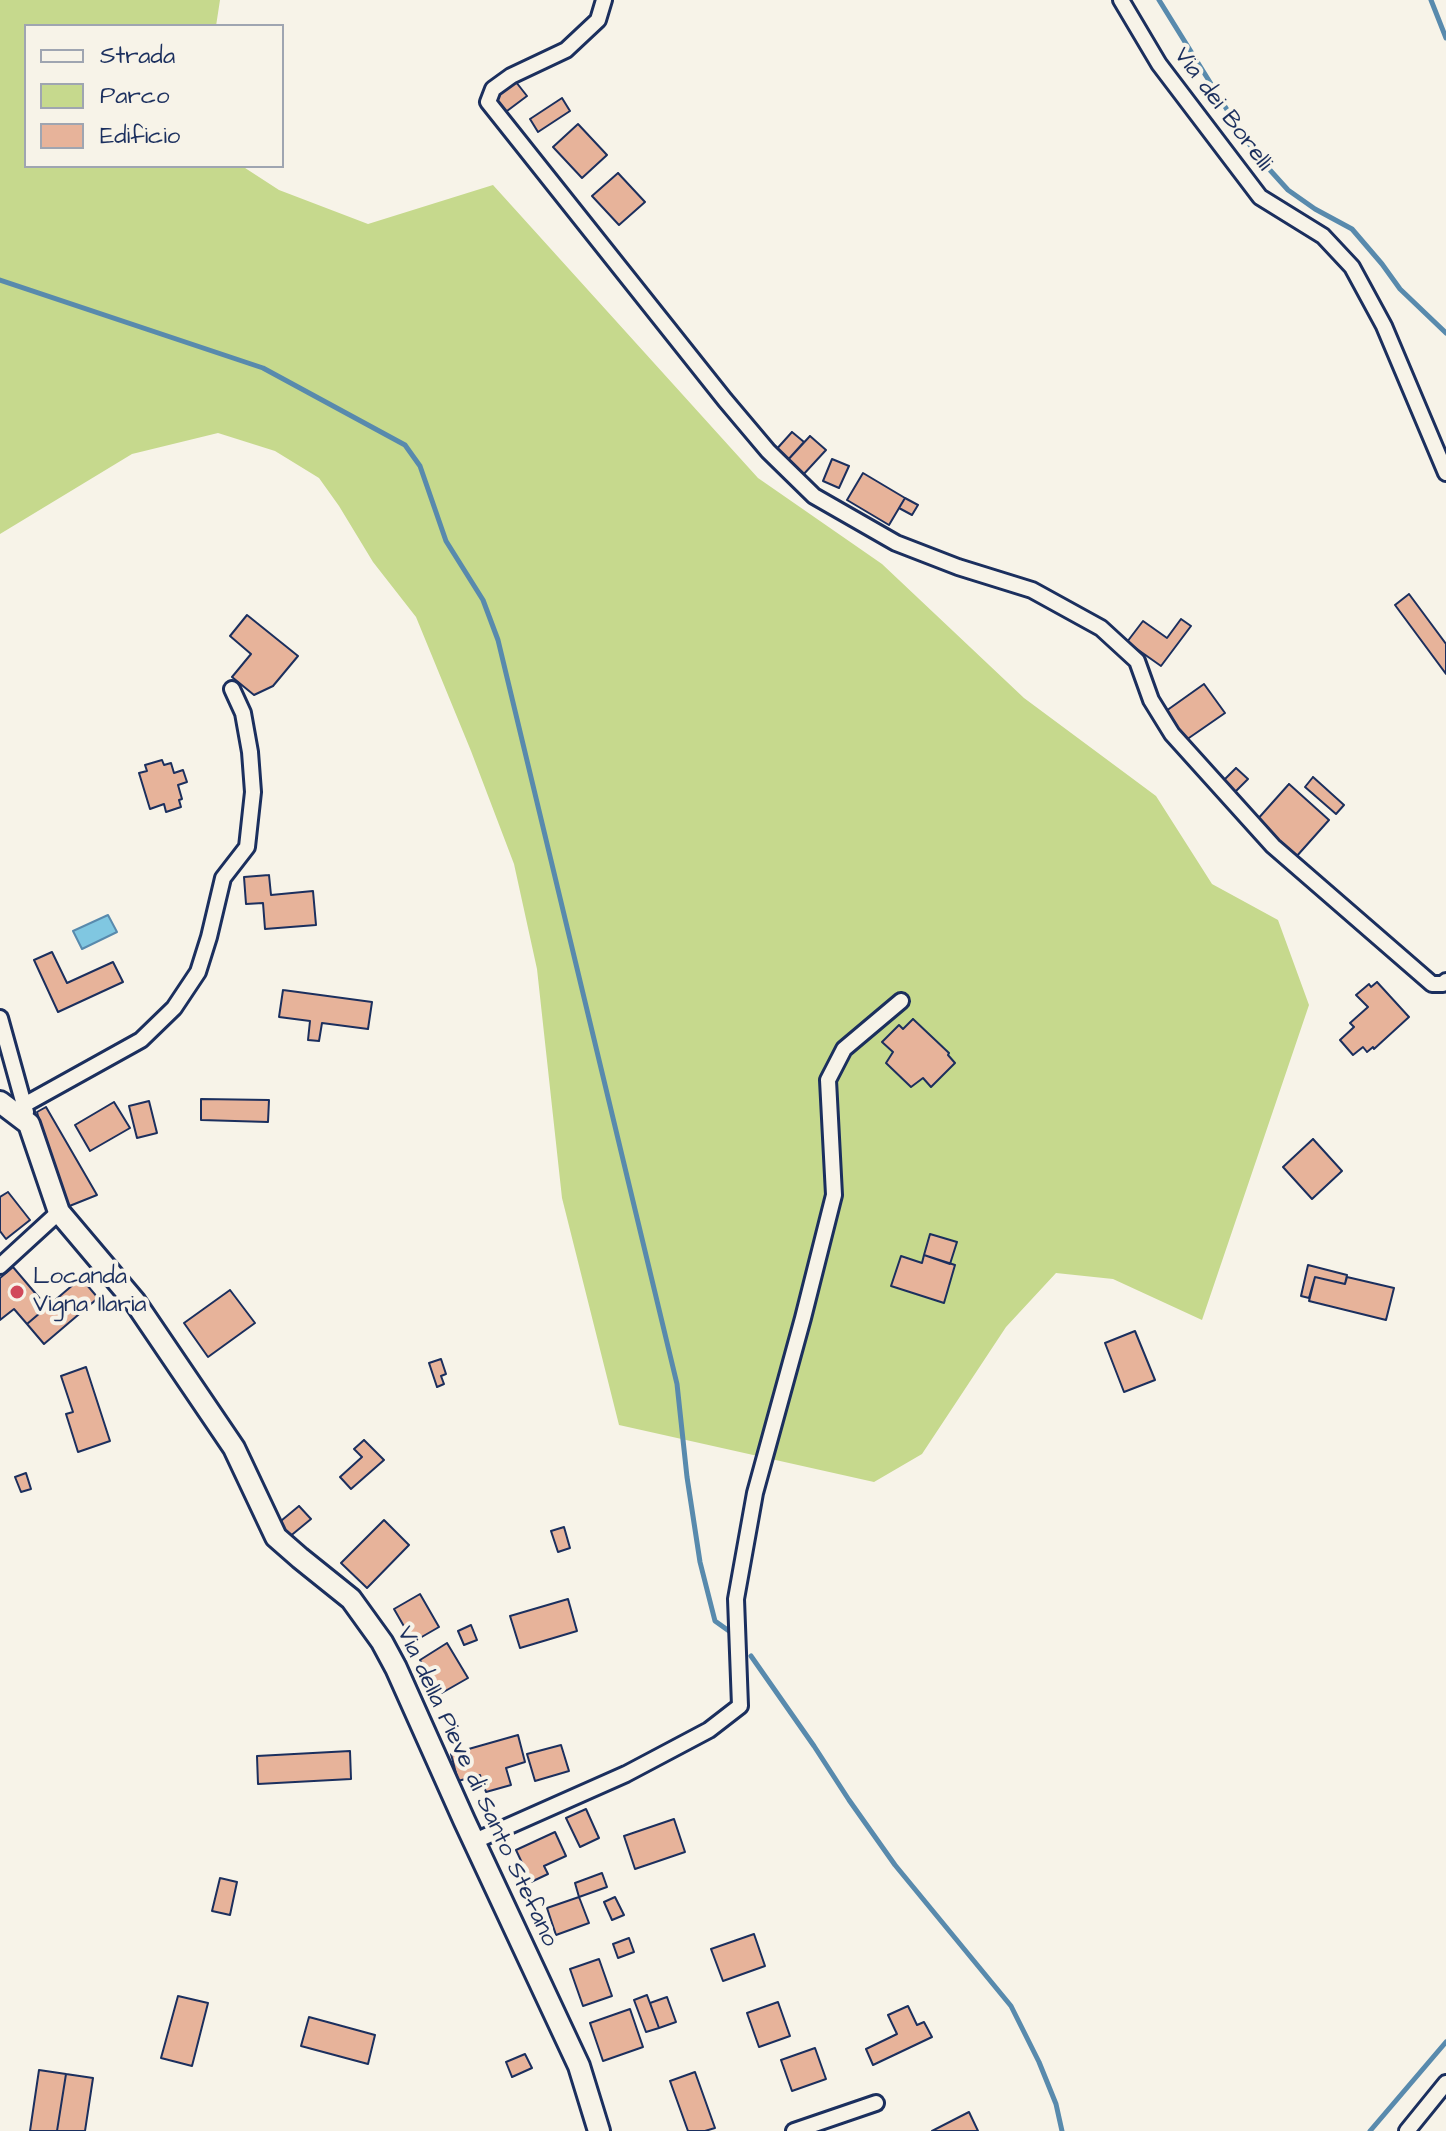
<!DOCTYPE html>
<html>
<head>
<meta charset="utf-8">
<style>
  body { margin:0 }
  #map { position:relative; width:1446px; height:2131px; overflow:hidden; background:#f7f3e8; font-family:"Architects Daughter",sans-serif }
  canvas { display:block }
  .legend { position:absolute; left:24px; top:24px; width:260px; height:144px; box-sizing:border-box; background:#f7f3e8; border:2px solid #9fa5b1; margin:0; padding:10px 14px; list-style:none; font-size:24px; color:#1b2f5e }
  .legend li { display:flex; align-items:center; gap:16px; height:40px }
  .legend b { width:40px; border:2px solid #9fa5b1 }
</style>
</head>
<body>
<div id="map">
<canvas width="1446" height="2131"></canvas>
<ul class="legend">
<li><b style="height:10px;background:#f7f3e8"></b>Strada</li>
<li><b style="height:22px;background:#c6d98d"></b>Parco</li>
<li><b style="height:22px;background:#e7b39a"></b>Edificio</li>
</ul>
</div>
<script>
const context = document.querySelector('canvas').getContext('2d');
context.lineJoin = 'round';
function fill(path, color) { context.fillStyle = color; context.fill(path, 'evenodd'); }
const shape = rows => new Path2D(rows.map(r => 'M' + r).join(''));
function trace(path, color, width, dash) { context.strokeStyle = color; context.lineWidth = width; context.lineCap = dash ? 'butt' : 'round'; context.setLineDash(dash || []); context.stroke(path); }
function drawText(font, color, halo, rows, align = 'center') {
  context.font = font + ' "Architects Daughter",sans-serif'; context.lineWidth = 8; context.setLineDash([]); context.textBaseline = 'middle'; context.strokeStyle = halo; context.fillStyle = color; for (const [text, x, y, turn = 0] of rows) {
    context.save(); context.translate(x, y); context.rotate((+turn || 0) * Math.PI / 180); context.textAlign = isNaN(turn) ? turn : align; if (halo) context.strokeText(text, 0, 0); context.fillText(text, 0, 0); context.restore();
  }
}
fill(shape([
  [0,0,220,0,216,26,26,26,26,166,242,166,279,190,368,224,493,185,758,478,882,564,1024,698,1156,796,1212,884,1278,920,1309,1005,1202,1320,1113,1279,1056,1273,1006,1327,922,1454,874,1482,619,1425,562,1198,537,969,514,864,471,751,416,617,373,562,339,506,319,478,275,451,218,433,132,454,0,534]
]), '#c6d98d');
const water = shape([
  [108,915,117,932,82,949,73,931,108,915]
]);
fill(water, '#80c7e1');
trace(water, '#588aad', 2);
trace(shape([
  [1159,0,1242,134,1260,159,1288,190,1315,209,1352,229,1382,264,1400,289,1446,333],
  [1431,0,1446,38],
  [0,280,263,368,405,445,420,466,446,541,483,600,498,640,677,1384,687,1477,700,1562,715,1621,729,1631],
  [751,1656,814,1746,849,1800,895,1865,1011,2006,1039,2062,1056,2104,1062,2131],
  [1370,2131,1446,2042]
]), '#588aad', 5);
const building = shape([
  [516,82,527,96,503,114,492,100,516,82],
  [562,98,570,111,538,132,530,119,562,98],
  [578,124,607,155,582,178,553,147,578,124],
  [618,173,645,202,619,225,592,196,618,173],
  [792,432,804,442,786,462,774,452,792,432],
  [810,436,826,450,802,476,786,462,810,436],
  [832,459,849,466,839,488,823,481,832,459],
  [863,473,905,498,889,525,847,500,863,473],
  [905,498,918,505,912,515,899,508,905,498],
  [1409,594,1446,644,1446,674,1395,605,1409,594],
  [247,615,298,656,273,686,254,695,232,677,251,654,230,636,247,615],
  [1181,619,1191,626,1161,666,1127,642,1143,621,1167,638,1181,619],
  [1204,684,1225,713,1186,740,1166,711,1204,684],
  [162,760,164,765,171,763,174,773,183,770,187,782,178,785,182,799,179,800,181,807,166,812,164,804,150,809,139,773,147,771,145,765,162,760],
  [1236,768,1248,779,1234,793,1222,782,1236,768],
  [1313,777,1344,805,1336,814,1305,787,1313,777],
  [1289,784,1329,820,1296,857,1256,821,1289,784],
  [269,875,271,895,313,891,316,925,265,929,263,903,246,904,244,877,269,875],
  [52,952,67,983,113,962,123,982,58,1012,34,960,52,952],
  [1377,982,1409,1017,1374,1049,1373,1047,1367,1052,1363,1047,1353,1055,1340,1040,1354,1027,1350,1023,1368,1007,1356,995,1369,984,1371,987,1377,982],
  [283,990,372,1002,368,1029,322,1023,319,1041,308,1040,310,1021,279,1017,283,990],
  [913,1019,949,1053,948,1055,955,1063,931,1087,923,1078,911,1087,886,1063,893,1052,882,1042,899,1025,903,1029,913,1019],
  [201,1099,269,1100,268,1122,201,1120,201,1099],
  [149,1101,157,1133,137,1138,129,1106,149,1101],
  [114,1102,130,1128,90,1151,75,1125,114,1102],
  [46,1107,97,1195,67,1207,44,1140,37,1112,46,1107],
  [1313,1139,1342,1171,1312,1199,1283,1167,1313,1139],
  [8,1192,30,1220,6,1239,0,1231,0,1197,8,1192],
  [930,1234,957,1242,950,1264,924,1255,930,1234],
  [924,1255,955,1265,944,1303,891,1286,901,1256,922,1263,924,1255],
  [1308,1265,1347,1275,1345,1284,1315,1277,1309,1298,1301,1296,1308,1265],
  [13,1267,47,1307,27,1324,14,1309,0,1320,0,1278,13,1267],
  [1315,1277,1345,1284,1347,1277,1394,1288,1386,1320,1309,1301,1315,1277],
  [81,1278,98,1298,44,1344,27,1324,81,1278],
  [230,1290,255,1323,208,1357,184,1323,230,1290],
  [1135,1331,1155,1380,1124,1392,1105,1343,1135,1331],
  [441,1359,446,1374,441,1376,444,1384,437,1387,429,1363,441,1359],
  [86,1367,110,1441,78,1452,66,1414,73,1412,61,1376,86,1367],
  [364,1440,384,1460,351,1489,340,1477,362,1457,354,1449,364,1440],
  [26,1473,31,1489,21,1492,15,1477,26,1473],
  [299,1506,311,1519,288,1538,276,1525,299,1506],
  [384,1520,409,1545,367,1588,341,1563,384,1520],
  [564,1527,570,1548,558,1552,551,1531,564,1527],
  [420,1594,439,1627,413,1642,394,1609,420,1594],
  [568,1599,577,1631,520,1648,510,1616,568,1599],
  [471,1625,477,1640,464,1645,458,1631,471,1625],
  [447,1643,468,1678,440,1694,420,1660,447,1643],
  [518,1735,525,1762,506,1768,511,1785,486,1792,480,1775,458,1781,451,1754,518,1735],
  [561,1745,569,1771,535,1781,527,1754,561,1745],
  [350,1751,351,1779,258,1784,257,1756,350,1751],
  [586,1809,599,1838,580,1847,566,1818,586,1809],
  [674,1819,685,1852,635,1869,624,1836,674,1819],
  [555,1832,566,1856,544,1866,548,1874,531,1882,516,1850,555,1832],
  [602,1873,607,1887,579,1897,575,1883,602,1873],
  [220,1878,237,1882,230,1915,212,1911,220,1878],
  [579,1897,589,1923,556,1935,547,1908,579,1897],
  [615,1897,624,1915,612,1920,604,1902,615,1897],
  [754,1934,765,1966,723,1981,711,1949,754,1934],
  [629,1938,634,1952,618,1958,613,1944,629,1938],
  [599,1959,612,1996,583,2006,570,1969,599,1959],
  [647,1995,659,2028,646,2032,634,2000,647,1995],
  [178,1996,208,2003,192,2066,161,2058,178,1996],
  [667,1997,676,2022,659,2028,650,2003,667,1997],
  [778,2002,790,2036,759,2047,747,2013,778,2002],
  [908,2006,917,2025,924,2022,932,2037,873,2065,866,2049,897,2034,888,2015,908,2006],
  [630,2009,643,2047,603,2061,590,2023,630,2009],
  [309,2017,375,2035,368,2064,301,2046,309,2017],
  [815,2048,826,2079,792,2091,781,2060,815,2048],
  [525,2054,532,2068,512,2077,506,2062,525,2054],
  [39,2070,66,2074,57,2131,30,2131,39,2070],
  [695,2072,715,2128,705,2131,688,2131,670,2081,695,2072],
  [66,2074,93,2078,85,2131,57,2131,66,2074],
  [969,2112,978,2131,932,2131,969,2112]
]);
fill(building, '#e7b39a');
trace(building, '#1b2f5e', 2);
const street = shape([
  [604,0,598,20,566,50,511,76,493,89,488,102,725,400,768,451,814,496,896,543,958,567,1032,590,1101,628,1137,661,1151,700,1172,734,1273,846,1432,984,1443,984,1446,981],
  [1121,0,1159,64,1260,197,1323,236,1352,267,1384,326,1446,473],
  [0,1018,26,1112],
  [24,1105,141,1040,174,1008,198,972,209,937,223,878,247,847,253,792,250,752,243,713,232,689],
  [0,1266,59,1212],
  [475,1841,626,1774,709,1730,740,1706,736,1599,755,1493,803,1318,834,1195,828,1080,844,1049,901,1001],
  [794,2131,876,2103],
  [1407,2131,1446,2083]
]);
const secondary = shape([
  [0,1102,29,1124,59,1212,135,1302,234,1448,276,1537,300,1558,351,1599,382,1642,396,1668,464,1820,579,2066,599,2131]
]);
trace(street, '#1b2f5e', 20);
trace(secondary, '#1b2f5e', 26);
trace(street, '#f7f3e8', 14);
trace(secondary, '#f7f3e8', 20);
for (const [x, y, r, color] of [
  [17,1292,8,"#d1495b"]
]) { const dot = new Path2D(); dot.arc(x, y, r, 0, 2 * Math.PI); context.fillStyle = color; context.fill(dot); trace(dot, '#f7f3e8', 3); }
drawText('24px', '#1b2f5e', '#f7f3e8', [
  ["Via dei Borelli",1222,110,53],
  ["Via della Pieve di Santo Stefano",476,1787,65]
]);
drawText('24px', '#1b2f5e', '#f7f3e8', [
  ["Locanda",33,1278],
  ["Vigna Ilaria",33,1306]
], 'left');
</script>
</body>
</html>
